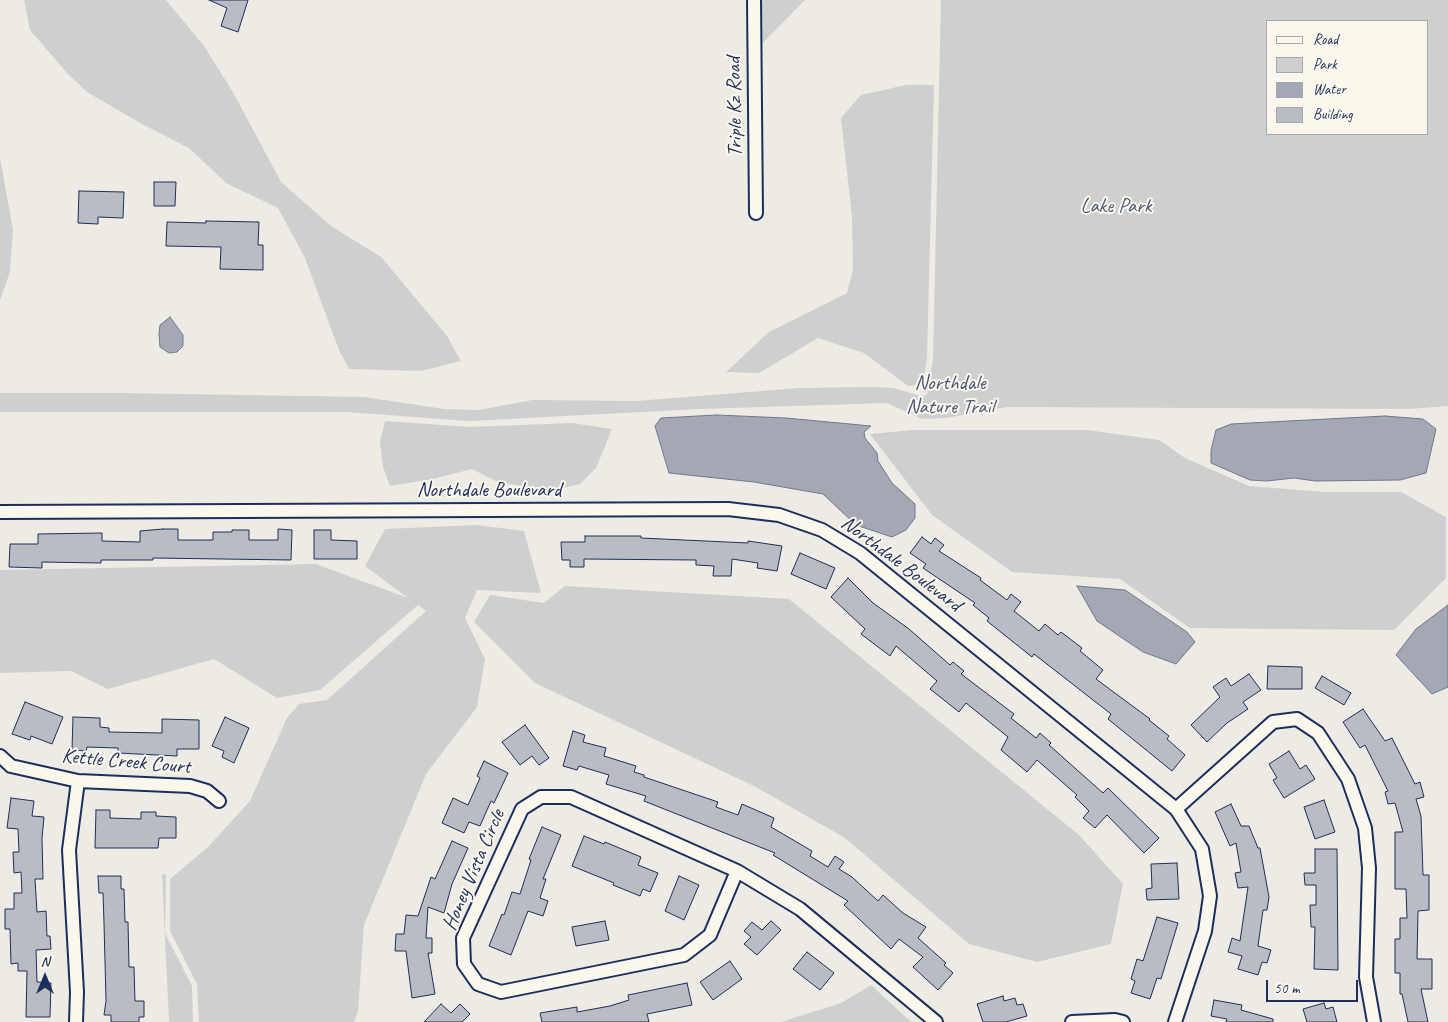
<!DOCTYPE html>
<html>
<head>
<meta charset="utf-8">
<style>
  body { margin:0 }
  #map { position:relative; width:1448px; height:1022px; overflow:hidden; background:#eeebe4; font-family:Caveat,sans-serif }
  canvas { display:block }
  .legend { position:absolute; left:1266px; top:20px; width:162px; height:115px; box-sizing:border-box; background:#fbf7ec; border:1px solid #a1a7b3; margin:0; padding:6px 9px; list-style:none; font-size:15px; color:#1b2f5e }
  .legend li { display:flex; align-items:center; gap:10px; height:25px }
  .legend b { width:25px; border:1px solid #a1a7b3 }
  .north { position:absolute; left:20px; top:952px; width:50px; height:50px; -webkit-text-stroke:4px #fbf7ec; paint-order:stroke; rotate:0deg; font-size:14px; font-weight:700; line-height:20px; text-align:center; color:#1b2f5e }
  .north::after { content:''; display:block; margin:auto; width:18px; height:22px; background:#1b2f5e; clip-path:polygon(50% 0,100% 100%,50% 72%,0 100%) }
  .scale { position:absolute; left:1266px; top:980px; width:92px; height:22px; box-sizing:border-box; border:2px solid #1b2f5e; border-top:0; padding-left:6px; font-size:15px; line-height:18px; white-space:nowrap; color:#1b2f5e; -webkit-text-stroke:4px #fbf7ec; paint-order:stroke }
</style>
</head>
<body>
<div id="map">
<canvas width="1448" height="1022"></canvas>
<ul class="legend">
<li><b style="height:6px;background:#fbf7ec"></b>Road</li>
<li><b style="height:14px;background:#cecfcf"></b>Park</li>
<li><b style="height:14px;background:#a3a8b4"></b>Water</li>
<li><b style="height:14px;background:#b9bcc3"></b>Building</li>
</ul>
<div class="north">N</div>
<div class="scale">50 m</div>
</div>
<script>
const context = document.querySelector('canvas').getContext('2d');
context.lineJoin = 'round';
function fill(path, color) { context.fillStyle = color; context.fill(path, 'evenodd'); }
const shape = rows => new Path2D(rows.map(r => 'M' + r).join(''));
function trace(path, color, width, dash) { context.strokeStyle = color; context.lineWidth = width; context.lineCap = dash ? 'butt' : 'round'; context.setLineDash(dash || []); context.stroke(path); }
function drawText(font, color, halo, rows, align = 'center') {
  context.font = font + ' Caveat,sans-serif'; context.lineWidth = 4; context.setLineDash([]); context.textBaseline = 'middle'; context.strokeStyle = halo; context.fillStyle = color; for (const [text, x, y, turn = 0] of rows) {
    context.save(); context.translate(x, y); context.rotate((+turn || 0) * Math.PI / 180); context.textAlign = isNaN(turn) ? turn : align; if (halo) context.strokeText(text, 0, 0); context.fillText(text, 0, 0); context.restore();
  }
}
fill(shape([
  [24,0,166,0,204,46,234,94,281,182,331,226,381,257,447,336,461,361,421,371,349,369,339,350,305,258,278,208,226,183,189,148,140,123,87,92,67,73,30,30],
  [760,0,805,0,761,45],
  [941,0,1448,0,1448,406,1409,409,1007,407,946,418,922,419,887,403,700,409,469,421,346,412,0,412,0,393,122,393,364,397,444,409,479,410,532,400,636,401,800,388,872,387,894,388,920,396,927,395,933,359],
  [1267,21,1427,21,1427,134,1267,134],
  [906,85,934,85,927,358,923,384,908,386,864,353,818,338,759,373,726,372,769,332,847,293,853,270,852,217,841,118,861,95],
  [0,158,13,230,10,272,0,300],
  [385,421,470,427,572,423,612,429,596,468,580,484,551,491,498,482,472,469,433,479,390,486,383,467,380,442],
  [913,430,1087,430,1159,440,1185,458,1249,486,1325,492,1401,492,1446,517,1446,578,1394,630,1190,628,1120,579,1012,572,932,515,870,434],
  [477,525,524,531,541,593,477,590,465,618,485,659,477,707,426,774,364,925,358,1011,354,1022,199,1022,197,984,170,931,170,879,208,847,250,801,287,718,299,704,327,700,426,611,418,605,320,690,277,698,214,659,108,689,71,671,0,673,0,570,316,564,408,598,365,566,385,529],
  [565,586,789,599,1079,835,1123,884,1111,944,1037,962,969,944,845,838,756,787,535,683,474,622,490,595,544,603],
  [162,874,166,875,165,933,192,986,193,1022,169,1022],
  [871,985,911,1022,781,1022,841,1003]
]), '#cecfcf');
const water = shape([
  [170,317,183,335,183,346,177,352,169,353,160,347,159,334,160,325,170,317],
  [717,415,786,418,871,426,864,432,865,438,877,453,878,461,892,483,915,504,915,518,906,530,892,537,856,525,823,494,754,482,669,473,655,426,661,418,717,415],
  [1385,416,1423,419,1436,429,1426,473,1400,480,1315,481,1294,478,1267,481,1250,480,1211,463,1211,450,1216,430,1231,424,1385,416],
  [1077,586,1125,590,1187,632,1195,642,1176,664,1143,652,1097,621,1077,586],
  [1448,605,1448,687,1432,694,1396,655,1416,629,1448,605]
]);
fill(water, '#a3a8b4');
trace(water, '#6d7892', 1);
const building = shape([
  [209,0,248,0,238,32,221,26,227,8,209,0],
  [154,182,176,182,175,206,154,206,154,182],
  [79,191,124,192,123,218,98,217,98,224,78,223,79,191],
  [206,221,259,222,258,245,263,245,263,270,220,269,221,247,166,246,167,222,206,223,206,221],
  [163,529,178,529,178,540,213,540,213,532,232,532,232,530,249,530,249,540,278,540,278,529,292,530,291,560,153,558,153,560,101,560,101,563,42,562,42,568,9,567,10,544,38,544,38,534,102,533,102,541,140,542,140,531,163,529],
  [314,530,331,530,331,540,357,541,357,559,314,559,314,530],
  [585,536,641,536,641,538,748,543,748,541,782,546,777,571,757,568,758,563,732,559,731,576,713,576,714,566,696,565,696,560,584,559,584,567,570,567,570,560,562,560,561,542,585,542,585,536],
  [922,537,931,544,935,538,944,545,939,551,981,578,980,580,1007,600,1011,594,1021,602,1014,611,1039,631,1045,624,1058,635,1061,632,1082,648,1080,651,1103,670,1096,679,1150,719,1149,720,1169,736,1167,739,1185,755,1172,771,1108,719,1111,714,1034,654,1032,657,987,621,989,618,973,605,975,603,923,568,926,564,910,553,922,537],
  [800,553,835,568,826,589,791,574,800,553],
  [848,578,873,603,909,629,950,665,953,662,964,671,961,674,1014,714,1011,718,1036,738,1040,733,1051,743,1049,745,1103,793,1108,788,1159,838,1144,853,1107,815,1095,828,1083,818,1089,811,1075,797,1077,795,1037,760,1027,772,1001,750,1008,737,966,703,959,712,930,689,937,681,896,646,890,656,861,634,865,629,831,597,848,578],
  [1268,666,1302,667,1302,689,1267,689,1268,666],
  [1249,674,1261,690,1243,702,1248,709,1227,723,1207,742,1191,725,1220,697,1213,687,1226,678,1231,686,1249,674],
  [1322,676,1351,693,1344,705,1315,688,1322,676],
  [25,702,63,717,52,744,31,736,30,740,12,734,25,702],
  [1363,709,1385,741,1392,738,1415,784,1420,782,1424,797,1416,799,1421,816,1423,875,1429,875,1429,910,1418,911,1417,959,1432,959,1432,989,1421,989,1428,1022,1408,1022,1402,994,1400,994,1400,973,1395,973,1395,939,1400,939,1400,918,1407,918,1406,889,1395,889,1395,832,1403,832,1395,803,1388,804,1385,792,1388,791,1365,745,1360,748,1343,722,1363,709],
  [73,717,100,718,100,727,109,728,109,732,162,733,162,719,199,720,199,749,177,749,177,756,118,753,118,748,87,747,86,751,72,750,73,717],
  [225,717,249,728,234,763,222,757,224,751,212,746,225,717],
  [525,725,549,758,539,765,532,756,520,765,502,742,525,725],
  [573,731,585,735,583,742,606,748,604,756,636,766,634,772,644,775,644,777,718,802,716,807,738,815,742,804,774,818,771,827,812,851,810,856,828,867,835,856,844,862,839,869,852,877,878,901,883,895,903,913,926,927,918,938,946,963,944,965,953,973,938,990,913,967,923,957,899,939,891,949,844,905,848,901,773,855,775,853,644,801,646,796,606,784,609,775,579,766,577,770,563,766,573,731],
  [1289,751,1300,769,1306,765,1315,779,1284,798,1273,780,1277,778,1269,764,1289,751],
  [484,761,508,773,494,803,491,801,480,826,469,822,464,833,442,823,453,798,468,805,480,778,477,776,484,761],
  [11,798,34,801,32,816,44,817,42,838,43,879,35,879,37,912,46,911,47,936,50,936,51,949,36,950,37,982,51,983,50,1017,26,1017,27,971,18,971,18,963,11,964,10,929,5,929,5,909,14,909,14,893,22,893,21,872,14,873,13,852,19,852,18,829,7,828,11,798],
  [1324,800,1335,832,1315,839,1304,807,1324,800],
  [1231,804,1241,826,1249,826,1258,848,1260,848,1269,897,1267,910,1263,910,1258,946,1271,950,1267,963,1262,962,1258,975,1238,969,1242,956,1228,952,1232,938,1240,941,1248,887,1238,888,1235,873,1241,872,1236,843,1230,846,1215,812,1231,804],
  [96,810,110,810,110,818,141,819,141,812,156,812,156,816,176,817,176,838,159,838,158,848,95,848,96,810],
  [542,827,561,835,543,879,546,879,540,898,548,901,543,916,528,911,511,955,489,946,502,914,504,915,512,892,520,894,531,860,529,859,542,827],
  [584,836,604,844,605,842,641,857,638,865,658,873,650,892,643,889,640,896,613,885,614,883,572,866,584,836],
  [452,841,468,848,452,884,444,913,428,907,426,938,432,938,432,953,428,953,435,994,412,998,406,951,395,951,396,934,404,934,406,915,418,916,431,877,435,879,452,841],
  [1315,849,1337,849,1338,970,1314,969,1315,927,1311,927,1310,905,1316,905,1316,885,1305,885,1304,873,1315,873,1315,849],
  [1177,863,1179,899,1147,900,1146,889,1152,888,1151,864,1177,863],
  [98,876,121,876,121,889,124,889,125,922,128,922,129,967,134,967,135,1001,144,1001,144,1017,139,1017,139,1022,111,1022,111,1015,104,1015,106,1001,104,923,103,893,99,893,98,876],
  [679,876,699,885,684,920,665,911,679,876],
  [1157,917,1178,923,1161,979,1157,978,1150,999,1131,993,1135,981,1131,979,1137,959,1143,961,1157,917],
  [605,921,609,940,576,946,572,927,605,921],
  [771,921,781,930,757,955,744,944,751,937,744,931,752,922,762,930,771,921],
  [807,952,834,973,820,990,793,969,807,952],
  [730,961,742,979,713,1000,700,982,730,961],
  [687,983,692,1005,647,1014,649,1022,542,1022,540,1013,577,1007,577,1012,610,1006,629,1000,628,995,687,983],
  [1003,996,1004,1001,1015,998,1017,1005,1023,1004,1027,1016,1006,1022,983,1022,977,1004,1003,996],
  [1214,1000,1242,1005,1241,1010,1273,1019,1273,1022,1226,1022,1227,1019,1211,1016,1214,1000],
  [1324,1003,1326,1009,1333,1007,1337,1022,1307,1022,1303,1009,1324,1003],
  [441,1004,451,1013,460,1004,470,1014,462,1022,424,1022,441,1004]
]);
fill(building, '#b9bcc3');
trace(building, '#1b2f5e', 1);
const minor = shape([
  [754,0,756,213],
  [0,512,728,509,779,515,822,530,860,553,1176,809,1202,849,1210,896,1205,931,1175,1022],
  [0,756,11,766,78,781,190,786,207,791,219,801],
  [1176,809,1273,722,1297,719,1318,733,1348,779,1365,828,1369,868,1366,977,1374,1022],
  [737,871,710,935,684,955,501,992,478,984,464,964,463,938,522,809,541,797,571,797,737,871,800,909,936,1022],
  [76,1022,77,992,69,850,78,781],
  [1072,1022,1115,1020,1123,1022]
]);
trace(minor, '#1b2f5e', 16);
trace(minor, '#fbf7ec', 12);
drawText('21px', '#1b2f5e', '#fbf7ec', [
  ["Triple Kz Road",735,107,-91],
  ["Northdale Boulevard",489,490],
  ["Northdale Boulevard",901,564,37],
  ["Kettle Creek Court",126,762,5],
  ["Honey Vista Circle",474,870,-67]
]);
drawText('21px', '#48577a', '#fbf7ec', [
  ["Lake Park",1116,206],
  ["Northdale",950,383],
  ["Nature Trail",950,407]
]);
</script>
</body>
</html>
